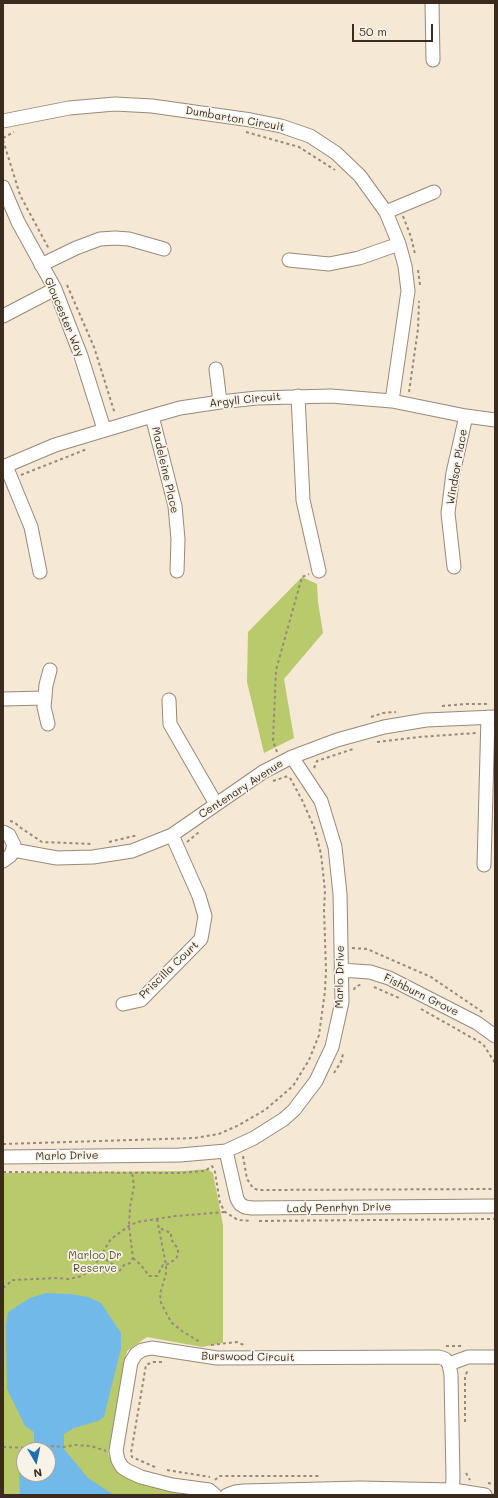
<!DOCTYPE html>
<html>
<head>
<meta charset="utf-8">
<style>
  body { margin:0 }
  #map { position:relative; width:498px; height:1498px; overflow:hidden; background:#f5e8d4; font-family:Mali,sans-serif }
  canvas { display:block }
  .frame { position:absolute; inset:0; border:4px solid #3b2a1e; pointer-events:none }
  .north { position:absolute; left:16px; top:1442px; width:40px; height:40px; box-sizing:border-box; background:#f7f3e8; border:1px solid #aca397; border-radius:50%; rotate:171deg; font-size:11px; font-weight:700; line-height:16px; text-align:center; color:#3b2a1e }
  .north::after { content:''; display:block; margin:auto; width:14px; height:18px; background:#1f6fb2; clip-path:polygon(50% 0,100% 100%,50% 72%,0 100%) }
  .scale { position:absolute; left:352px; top:24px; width:81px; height:18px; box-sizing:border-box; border:2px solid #3b2a1e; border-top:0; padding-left:5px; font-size:12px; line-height:14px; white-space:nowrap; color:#3b2a1e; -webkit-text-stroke:3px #f7f3e8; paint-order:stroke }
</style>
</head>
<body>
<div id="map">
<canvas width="498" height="1498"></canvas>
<div class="frame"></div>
<div class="north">N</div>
<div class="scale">50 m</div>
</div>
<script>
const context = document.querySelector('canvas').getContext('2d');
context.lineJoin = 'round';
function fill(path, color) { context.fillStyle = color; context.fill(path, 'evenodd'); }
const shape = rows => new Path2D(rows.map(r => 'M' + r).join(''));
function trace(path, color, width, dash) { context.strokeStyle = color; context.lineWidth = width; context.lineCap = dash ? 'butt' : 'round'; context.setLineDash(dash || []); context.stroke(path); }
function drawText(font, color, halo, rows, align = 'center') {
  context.font = font + ' Mali,sans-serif'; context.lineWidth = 3.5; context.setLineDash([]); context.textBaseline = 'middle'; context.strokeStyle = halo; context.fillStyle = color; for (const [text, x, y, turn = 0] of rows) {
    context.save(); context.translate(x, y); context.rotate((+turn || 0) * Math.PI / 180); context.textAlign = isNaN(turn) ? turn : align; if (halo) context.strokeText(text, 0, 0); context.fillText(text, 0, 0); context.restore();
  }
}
fill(shape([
  [302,577,317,584,318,602,323,633,284,679,294,738,264,753,247,682,248,632],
  [207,1169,213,1173,223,1225,223,1343,202,1347,147,1337,127,1351,108,1454,119,1474,144,1483,198,1495,3,1495,3,1173,185,1171],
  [24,1450,48,1450,48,1474,24,1474]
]), '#b9ca6d');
fill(shape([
  [46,1293,70,1294,88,1297,101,1303,121,1333,121,1349,104,1417,98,1421,74,1428,64,1434,64,1449,88,1478,114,1495,20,1495,19,1473,24,1466,24,1474,48,1474,48,1450,34,1450,34,1432,25,1426,7,1389,6,1325,8,1312,30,1298]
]), '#70b9e8');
const minor = shape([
  [432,3,433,60],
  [3,121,69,108,115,104,152,106,251,120,281,126,310,136,336,153,360,176,386,212,399,244,405,266,408,291,392,401],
  [3,187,18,222,55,289,81,356,104,429],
  [386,212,434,192],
  [289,260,329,264,359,258,399,244],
  [41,265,76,248,100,239,115,238,129,239,164,249],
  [3,316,55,289],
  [216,369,220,402],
  [298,396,303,500,319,571],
  [152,416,175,506,178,539,177,571],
  [6,466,31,527,40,572],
  [3,467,55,445,152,416,180,408,220,402,257,398,331,396,392,401,466,416,495,420],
  [454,567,448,513,453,473,466,416],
  [3,699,45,698],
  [169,700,170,724,216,804],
  [48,724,44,707,46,685,50,670],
  [3,832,9,835,14,845,11,855,3,861],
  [13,850,57,858,93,857,132,851,172,835,263,772,292,757,337,740,384,727,426,720,495,717],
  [484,865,488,717],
  [341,970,370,972,389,978,477,1023,495,1036],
  [123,1004,141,1000,201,939,205,916,199,896,172,835],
  [226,1151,237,1199,240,1204,245,1207,252,1208,495,1206],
  [3,1157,180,1155,226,1151,254,1138,284,1119,294,1110,316,1081,332,1047,342,1002,340,894,335,847,321,801,292,757],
  [449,1364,468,1357,495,1357],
  [215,1495,209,1490,172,1485,141,1477,128,1471,122,1467,118,1460,116,1451,131,1362,136,1354,142,1350,152,1348,217,1358,439,1357,445,1359,449,1364,451,1375,453,1478,452,1495],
  [227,1495,235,1492,244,1491,360,1488,453,1490,485,1495]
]);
trace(minor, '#988979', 15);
trace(shape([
  [487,3,495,3],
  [246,132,299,147,335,170],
  [3,138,14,132],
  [3,140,20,195,49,249],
  [403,216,411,237,415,254],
  [418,270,420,285],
  [67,285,94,347,115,414],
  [409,392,418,329,419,301],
  [21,475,87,449],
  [442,706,466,704,488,704],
  [371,717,383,713,396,712],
  [377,742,419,737,476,733],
  [277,752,273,741,276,670,302,577,309,574],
  [314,768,317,761,353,749],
  [273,781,288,776],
  [10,821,14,822,21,828,42,842,93,844],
  [109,842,138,835],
  [187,842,199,832],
  [352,948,367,949,431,977,484,1013],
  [374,987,399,998],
  [354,990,355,987,362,984],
  [421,1009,483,1044,495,1063],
  [334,1073,341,1062,343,1054],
  [3,1144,195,1138,219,1134,239,1125,265,1110,293,1086,309,1060,319,1035,325,991,326,969,324,910,325,891,321,854,314,827,302,800,289,776],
  [243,1156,247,1179,253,1188,258,1190,495,1189],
  [3,1172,181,1173,205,1171,212,1166,215,1172,220,1203,225,1212,238,1220,251,1221],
  [157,1219,166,1265,166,1274,160,1294,161,1303,171,1322,182,1331,200,1342],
  [259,1221,495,1219],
  [101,1256,114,1265,110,1271],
  [133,1258,141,1265,149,1276,157,1276,163,1265,166,1265,176,1259,178,1254,178,1249,171,1239,171,1233,159,1228],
  [94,1266,108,1274,110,1271,118,1273,124,1265,130,1263,133,1258,129,1226,130,1207,134,1186,132,1172],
  [3,1288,13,1280,58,1278,69,1279,82,1276,94,1266,111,1239,129,1226,137,1222,175,1216,225,1212],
  [211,1345,237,1342,246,1346],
  [446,1346,462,1346],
  [465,1422,465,1376,468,1370],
  [3,1447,34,1448,49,1446,64,1447,74,1445,91,1446,106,1451],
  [155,1467,132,1457,131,1453,146,1365,153,1362,162,1362],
  [167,1470,210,1477],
  [466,1473,470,1480],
  [215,1480,219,1476,320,1476],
  [488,1483,495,1484]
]), '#988979', 2, [3, 3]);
trace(minor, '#fff', 13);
drawText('11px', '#3b2a1e', '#f7f3e8', [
  ["Dumbarton Circuit",235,119,10],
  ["Gloucester Way",64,317,67],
  ["Argyll Circuit",245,400,-6],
  ["Windsor Place",457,467,-80],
  ["Madeleine Place",165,470,77],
  ["Centenary Avenue",241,789,-33],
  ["Priscilla Court",169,970,-44],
  ["Marlo Drive",340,977,-89],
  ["Fishburn Grove",421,995,26],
  ["Marlo Drive",67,1156,-1],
  ["Lady Penrhyn Drive",339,1208,-1],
  ["Burswood Circuit",248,1357,1]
]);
drawText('11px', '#5a5232', '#f7f3e8', [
  ["Marloo Dr",95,1256],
  ["Reserve",95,1269]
]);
</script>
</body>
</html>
